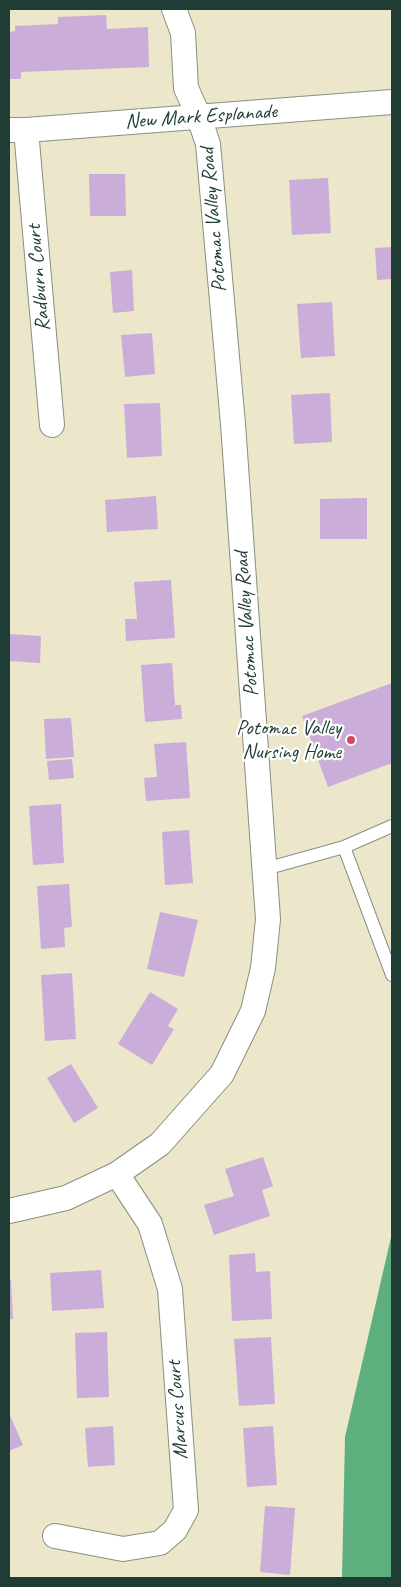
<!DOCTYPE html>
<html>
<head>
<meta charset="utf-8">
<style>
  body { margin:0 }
  #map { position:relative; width:401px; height:1587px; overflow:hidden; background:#ece6ca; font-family:Caveat,sans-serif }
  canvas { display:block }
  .frame { position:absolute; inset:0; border:10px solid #1f3d34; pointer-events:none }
</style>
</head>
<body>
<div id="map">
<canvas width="401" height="1587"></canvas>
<div class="frame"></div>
</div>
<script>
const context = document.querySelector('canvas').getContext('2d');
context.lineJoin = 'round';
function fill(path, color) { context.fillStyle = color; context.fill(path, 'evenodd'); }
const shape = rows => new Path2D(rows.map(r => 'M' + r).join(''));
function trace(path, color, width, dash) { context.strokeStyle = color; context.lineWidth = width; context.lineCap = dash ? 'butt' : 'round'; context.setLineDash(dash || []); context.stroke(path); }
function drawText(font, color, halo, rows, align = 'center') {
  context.font = font + ' Caveat,sans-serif'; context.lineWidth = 4.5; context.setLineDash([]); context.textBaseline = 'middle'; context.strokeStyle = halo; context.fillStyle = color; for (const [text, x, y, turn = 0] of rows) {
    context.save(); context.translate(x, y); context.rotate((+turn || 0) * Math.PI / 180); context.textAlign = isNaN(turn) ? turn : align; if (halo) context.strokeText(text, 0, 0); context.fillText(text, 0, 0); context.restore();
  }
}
fill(shape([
  [392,1233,392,1578,342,1578,345,1437]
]), '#5db07e');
fill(shape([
  [106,15,107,29,148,27,149,67,21,72,21,79,9,79,9,32,15,31,15,26,58,24,58,17],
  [89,174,125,174,126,216,90,216],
  [328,178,331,233,292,235,289,180],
  [392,247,392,279,377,280,375,248],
  [132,270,134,311,113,313,110,272],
  [332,302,335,356,301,358,297,304],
  [152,333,155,374,125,377,121,335],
  [330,393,332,442,294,444,291,395],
  [160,403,162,456,127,458,124,404],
  [156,496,158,529,107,532,105,500],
  [367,498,367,539,320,539,320,499],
  [171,580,175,638,126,641,125,619,137,619,134,582],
  [9,634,41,636,40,663,9,661],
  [172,663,175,705,181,705,182,719,145,722,141,665],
  [392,683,392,763,328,787,302,716],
  [71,718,74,757,46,759,44,719],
  [186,742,190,798,146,801,144,778,157,777,154,744],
  [72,759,74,778,49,780,47,761],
  [61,804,64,863,33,865,29,806],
  [189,830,193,883,165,885,162,832],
  [69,884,72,927,64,928,65,947,41,949,37,886],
  [160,912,198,920,184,977,147,969],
  [72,973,76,1039,45,1041,41,975],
  [150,992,178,1009,168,1026,174,1029,152,1065,118,1044],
  [71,1064,98,1108,74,1123,47,1078],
  [263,1157,273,1186,262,1190,270,1216,214,1235,204,1205,234,1196,225,1169],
  [255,1253,256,1272,270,1271,272,1319,232,1321,229,1255],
  [101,1270,104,1308,52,1311,50,1273],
  [9,1280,11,1280,13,1319,9,1319],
  [107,1332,109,1397,77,1398,75,1333],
  [271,1337,275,1404,239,1406,234,1339],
  [9,1413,23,1445,9,1451],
  [113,1426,115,1465,88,1467,85,1428],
  [273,1426,277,1485,247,1487,243,1428],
  [265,1506,295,1508,290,1575,260,1572]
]), '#cbadda');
const lane = shape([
  [344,847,392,975],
  [265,869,344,847,392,826]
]);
const street = shape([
  [9,130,26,130,392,102],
  [26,130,52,425],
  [9,1211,66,1198,117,1174,160,1144,222,1074,253,1011,263,968,268,919,233,424,208,144,199,117,186,88,183,33,174,9],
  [55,1536,123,1549,160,1543,175,1530,186,1510,170,1289,150,1224,117,1174]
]);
trace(lane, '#86927f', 14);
trace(street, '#86927f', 26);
trace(lane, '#fff', 12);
trace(street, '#fff', 24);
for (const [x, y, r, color] of [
  [351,740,5,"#d1495b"]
]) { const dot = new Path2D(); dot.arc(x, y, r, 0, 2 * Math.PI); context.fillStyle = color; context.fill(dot); trace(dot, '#fff', 2); }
drawText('21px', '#1f3d34', '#fff', [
  ["New Mark Esplanade",201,117,-4],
  ["Potomac Valley Road",214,220,-95],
  ["Radburn Court",39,278,-95],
  ["Potomac Valley Road",247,624,-94],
  ["Marcus Court",178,1410,-94]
]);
drawText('21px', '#1f3d34', '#fff', [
  ["Potomac Valley",341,728],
  ["Nursing Home",341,752]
], 'right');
</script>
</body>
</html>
